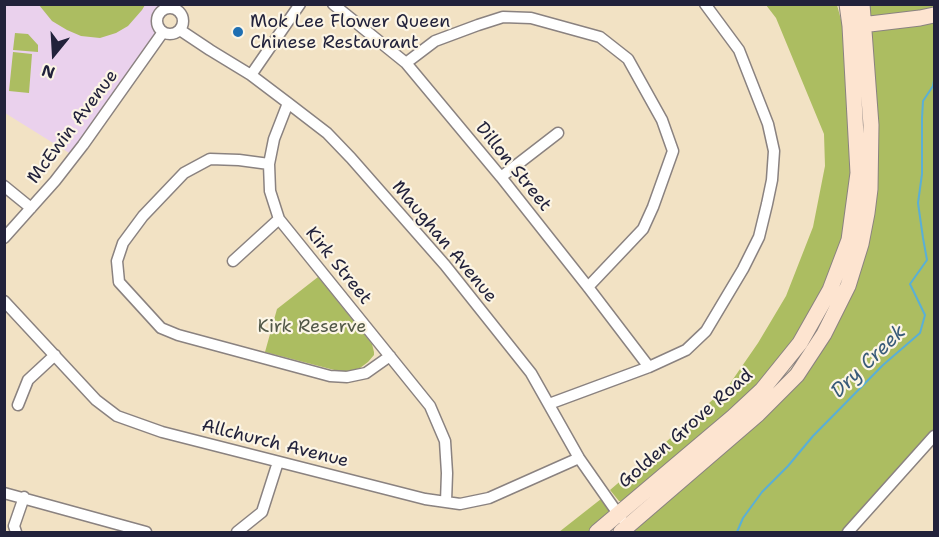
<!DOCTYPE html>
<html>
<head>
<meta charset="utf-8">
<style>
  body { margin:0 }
  #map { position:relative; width:939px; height:537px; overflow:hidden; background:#f2e2c4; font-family:"Shantell Sans",sans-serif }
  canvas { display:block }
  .frame { position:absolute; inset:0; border:6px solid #22223b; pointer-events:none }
  .north { position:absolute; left:24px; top:24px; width:60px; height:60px; -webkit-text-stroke:4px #fcf5e5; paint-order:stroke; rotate:198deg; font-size:16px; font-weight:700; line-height:24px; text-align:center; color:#22223b }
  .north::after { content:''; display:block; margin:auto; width:21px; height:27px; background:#22223b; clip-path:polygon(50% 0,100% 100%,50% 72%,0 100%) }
</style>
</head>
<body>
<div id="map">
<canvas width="939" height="537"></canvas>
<div class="frame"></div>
<div class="north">N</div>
</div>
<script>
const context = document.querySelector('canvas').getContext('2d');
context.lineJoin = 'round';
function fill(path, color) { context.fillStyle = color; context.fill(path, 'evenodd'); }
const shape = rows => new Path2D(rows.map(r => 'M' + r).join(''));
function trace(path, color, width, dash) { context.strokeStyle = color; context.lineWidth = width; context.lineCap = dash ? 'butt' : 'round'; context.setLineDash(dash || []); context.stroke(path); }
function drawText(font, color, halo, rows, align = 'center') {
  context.font = font + ' "Shantell Sans",sans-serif'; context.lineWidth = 4.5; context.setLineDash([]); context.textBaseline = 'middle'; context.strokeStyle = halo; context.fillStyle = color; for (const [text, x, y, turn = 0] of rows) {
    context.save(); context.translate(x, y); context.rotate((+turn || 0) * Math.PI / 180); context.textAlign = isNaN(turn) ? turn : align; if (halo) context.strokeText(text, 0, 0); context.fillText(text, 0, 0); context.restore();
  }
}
fill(shape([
  [4,5,182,5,179,11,170,8,162,10,159,13,157,22,160,29,74,156,5,113]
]), '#ead1ed');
fill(shape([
  [39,5,145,5,142,10,128,26,116,33,100,38,81,36,67,30,52,21],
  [766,5,837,5,843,27,854,174,840,255,797,340,760,387,624,501,619,501,610,490,666,442,729,385,758,343,786,296,813,227,825,166,824,134,776,18],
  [862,5,934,5,934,436,848,532,621,532,797,375,848,286,870,189],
  [15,33,28,34,38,45,38,52,13,50],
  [13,52,32,54,29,93,9,91],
  [318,277,372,344,374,352,374,355,368,362,360,368,351,371,342,372,265,352,277,309],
  [601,499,608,507,608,516,593,532,559,532]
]), '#acbd61');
trace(shape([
  [737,532,743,518,762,492,788,466,813,436,883,365,920,333,925,315,910,284,927,260,923,238,918,203,922,174,922,118,923,101,933,86,934,80]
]), '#5aafd6', 2);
const street = shape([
  [333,4,406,63,501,177,588,287,649,367],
  '157 21a13 13 0 1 1 26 0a13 13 0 1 1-26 0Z',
  [180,30,210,50,251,75,288,103,327,133,351,158,445,265,531,373,579,458,621,518],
  [406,63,435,41,478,25,503,17,531,18,600,37,628,59,662,120,673,151,653,207,643,229,588,287],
  [251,75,300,4],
  [288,103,274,139,269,164,270,191,279,219,430,406,445,441,447,473,446,502],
  [269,164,239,160,210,159,184,173,143,216,123,243,117,261,119,282,161,328,178,335,330,376,347,377,366,373,390,356],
  [501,177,558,133],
  [4,186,31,208],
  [4,238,55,181,83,145,163,32],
  [233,261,279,219],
  [4,301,96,400,117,416,162,432,425,499,460,504,489,498,579,458],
  [549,404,649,367,686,350,706,331,743,269,759,237,767,204,772,180,774,151,768,124,739,50,705,4],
  [18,405,28,380,55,355],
  [4,493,146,532],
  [16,532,14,526,24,497],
  [237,532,262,512,278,462],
  [848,532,934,436]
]);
const secondary = shape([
  [853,26,920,18,934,15],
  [597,532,733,417,762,390,800,343,830,290,849,240,858,173,850,26,847,4],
  [621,532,758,414,797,375,824,334,848,286,861,244,867,213,870,189,871,125,862,4]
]);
trace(street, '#8a8280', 13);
trace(secondary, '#8a8280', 17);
trace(street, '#fff', 10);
trace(secondary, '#fde4d0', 15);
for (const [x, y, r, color] of [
  [238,32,6,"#1f6fb2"]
]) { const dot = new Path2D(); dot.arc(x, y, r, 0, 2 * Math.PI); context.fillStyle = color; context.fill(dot); trace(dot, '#fcf5e5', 2); }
drawText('18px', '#22223b', '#fcf5e5', [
  ["Mok Lee Flower Queen",250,22],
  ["Chinese Restaurant",250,43]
], 'left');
drawText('18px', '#22223b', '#fcf5e5', [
  ["McEwin Avenue",73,127,-53],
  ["Dillon Street",513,167,51],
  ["Maughan Avenue",444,242,50],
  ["Kirk Street",338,266,51],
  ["Golden Grove Road",686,429,-41],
  ["Allchurch Avenue",275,444,14]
]);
drawText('18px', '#525848', '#fcf5e5', [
  ["Kirk Reserve",312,327]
]);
drawText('italic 20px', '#385a79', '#fcf5e5', [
  ["Dry Creek",869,362,-44]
]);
</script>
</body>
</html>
